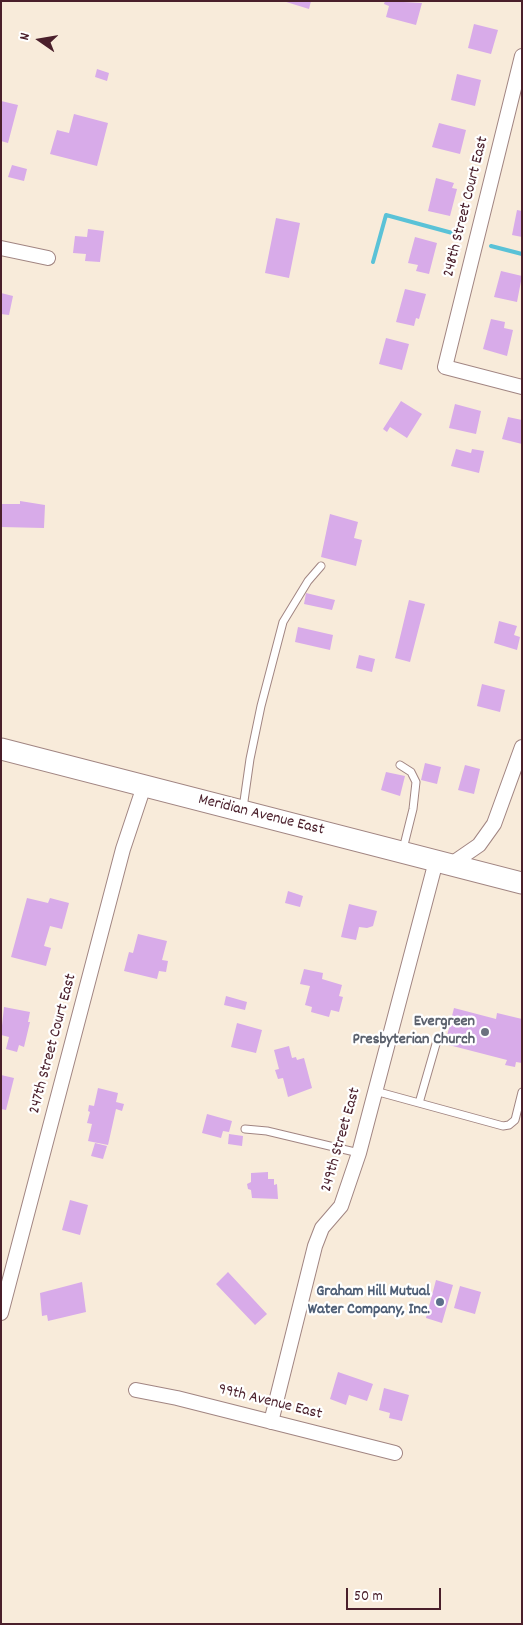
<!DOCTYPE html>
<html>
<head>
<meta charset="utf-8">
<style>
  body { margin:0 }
  #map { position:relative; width:523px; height:1625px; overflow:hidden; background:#f8ebda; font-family:Dekko,sans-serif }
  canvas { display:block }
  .frame { position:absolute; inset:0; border:2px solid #4a1f2b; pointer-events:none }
  .north { position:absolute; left:15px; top:15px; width:50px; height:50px; -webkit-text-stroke:4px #fff; paint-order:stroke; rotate:283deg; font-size:14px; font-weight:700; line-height:20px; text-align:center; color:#4a1f2b }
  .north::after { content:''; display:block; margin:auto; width:18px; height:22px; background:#4a1f2b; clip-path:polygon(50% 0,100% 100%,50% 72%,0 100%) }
  .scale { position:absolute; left:346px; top:1588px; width:95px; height:22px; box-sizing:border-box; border:2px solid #4a1f2b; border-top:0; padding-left:6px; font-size:15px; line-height:18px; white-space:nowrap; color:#4a1f2b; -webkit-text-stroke:4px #fff; paint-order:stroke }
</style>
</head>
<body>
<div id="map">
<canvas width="523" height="1625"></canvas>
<div class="frame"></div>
<div class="north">N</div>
<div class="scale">50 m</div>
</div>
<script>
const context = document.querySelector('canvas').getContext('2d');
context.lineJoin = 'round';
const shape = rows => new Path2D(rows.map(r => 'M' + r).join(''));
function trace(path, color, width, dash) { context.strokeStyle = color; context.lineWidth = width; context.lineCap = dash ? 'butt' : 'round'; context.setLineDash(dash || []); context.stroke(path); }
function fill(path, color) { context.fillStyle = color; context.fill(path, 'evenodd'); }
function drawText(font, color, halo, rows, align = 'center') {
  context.font = font + ' Dekko,sans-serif'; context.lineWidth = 4.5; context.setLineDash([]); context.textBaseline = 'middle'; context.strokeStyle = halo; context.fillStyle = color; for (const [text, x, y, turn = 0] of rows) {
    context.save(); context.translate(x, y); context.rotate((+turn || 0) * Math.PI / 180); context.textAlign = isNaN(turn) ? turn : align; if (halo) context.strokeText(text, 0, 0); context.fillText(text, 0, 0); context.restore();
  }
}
trace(shape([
  [491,246,522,254],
  [373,262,386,215,456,234]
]), '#5ac2d7', 4);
fill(shape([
  [283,1,311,1,309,9],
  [385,1,422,3,416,25,386,17,389,6,384,4],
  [474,24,498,30,491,54,468,48],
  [97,69,109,73,107,81,95,77],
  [457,74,481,80,475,106,451,100],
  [1,101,18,105,8,143,1,141],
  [74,114,108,123,97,166,50,154,57,130,69,133],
  [439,123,466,130,460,154,432,147],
  [12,165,27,169,24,181,8,177],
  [436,178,454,183,452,188,457,189,450,216,428,211],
  [517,210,522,211,522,237,512,235],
  [276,218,300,223,289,278,265,273],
  [88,229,104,231,100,262,85,261,86,254,73,253,75,236,87,237],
  [415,237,437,243,429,274,416,271,418,265,408,263],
  [501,271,522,276,517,302,494,297],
  [405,289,426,294,419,319,416,318,414,326,396,322],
  [1,293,13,296,9,315,1,314],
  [491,319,505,322,504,328,513,330,507,356,483,349],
  [386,338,409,344,402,370,379,364],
  [401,401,422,414,407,438,390,427,387,432,383,429],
  [455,404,481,411,476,434,449,428],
  [508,417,522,420,522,444,502,439],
  [456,449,471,453,472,449,484,451,479,473,451,466],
  [20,501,45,505,44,528,1,527,1,504,20,504],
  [330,514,358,522,354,538,362,540,356,566,321,557],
  [306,593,335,600,332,610,304,604],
  [409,600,425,604,410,662,395,658],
  [499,621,517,626,514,635,520,637,517,650,494,643],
  [298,627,333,635,330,650,295,642],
  [359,655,375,659,372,672,356,668],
  [482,684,505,690,500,712,477,706],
  [425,763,441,767,437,784,421,780],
  [465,765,480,769,474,794,458,790],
  [386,772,405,776,400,796,381,790],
  [288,891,303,896,300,907,285,903],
  [27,898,48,903,50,898,69,903,62,929,50,926,44,946,51,948,46,966,11,957],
  [349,904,377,911,373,926,367,928,359,927,356,940,341,937],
  [138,934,167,941,162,960,168,961,166,972,159,971,157,979,124,971,129,952,133,953],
  [304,969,323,973,322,979,342,985,339,996,343,997,339,1012,331,1010,329,1017,311,1012,312,1007,305,1005,310,986,300,984],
  [226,996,247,1002,245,1010,224,1005],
  [4,1007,30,1012,28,1022,30,1022,24,1047,19,1045,17,1052,6,1049,9,1037,1,1035],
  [454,1008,496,1019,497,1013,522,1019,522,1063,516,1062,515,1067,505,1065,507,1060,445,1044],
  [237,1023,262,1030,256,1053,231,1047],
  [289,1046,292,1058,296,1057,297,1060,304,1058,312,1088,288,1097,283,1078,278,1079,275,1070,279,1069,274,1050],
  [1,1075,14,1078,6,1110,1,1109],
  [98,1088,118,1093,116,1102,124,1104,122,1111,116,1109,108,1145,88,1141,92,1124,87,1123,90,1112,88,1111,89,1105,94,1106],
  [207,1114,232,1121,229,1132,223,1131,221,1138,202,1133],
  [229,1134,243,1136,242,1146,228,1144],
  [95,1143,107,1146,103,1159,91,1156],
  [268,1172,268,1179,274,1179,274,1185,277,1184,278,1199,252,1198,251,1190,248,1189,247,1184,251,1182,251,1173],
  [70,1200,88,1205,80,1235,62,1230],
  [228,1272,267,1314,255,1325,216,1284],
  [436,1280,453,1285,442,1323,426,1318],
  [82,1282,86,1312,48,1321,47,1315,42,1316,40,1293],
  [460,1286,481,1292,475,1314,454,1308],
  [338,1372,373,1384,367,1401,349,1395,346,1405,330,1399],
  [384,1388,409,1395,402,1421,389,1418,390,1413,379,1410]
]), '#d8abe9');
const service = shape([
  [400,765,411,772,416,782,413,809,403,849],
  [243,808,250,759,261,706,283,622,308,581,321,566],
  [375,1091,503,1126,509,1125,515,1120,522,1092],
  [419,1103,436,1044],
  [245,1129,267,1131,359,1153]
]);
const minor = shape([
  [522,56,445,367,522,387],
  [1,248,48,258],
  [450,865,479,845,494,824,522,747],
  [1,1313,123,849,144,786],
  [136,1390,177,1398,395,1453],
  [271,1422,315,1246,322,1228,341,1206,359,1153,436,861]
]);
const primary = shape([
  [1,749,522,883]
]);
trace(service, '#a18582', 9);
trace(minor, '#a18582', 16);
trace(primary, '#a18582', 23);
trace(service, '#fff', 7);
trace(minor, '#fff', 14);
trace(primary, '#fff', 21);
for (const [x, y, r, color] of [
  [485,1032,5,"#6b7280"],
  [440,1302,5,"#5c6f8a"]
]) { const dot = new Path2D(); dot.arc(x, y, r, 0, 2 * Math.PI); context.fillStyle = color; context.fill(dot); trace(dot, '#fff', 2); }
drawText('16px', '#4a1f2b', '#fff', [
  ["248th Street Court East",467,207,-76],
  ["Meridian Avenue East",261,816,14],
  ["247th Street Court East",54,1044,-75],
  ["249th Street East",342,1140,-74],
  ["99th Avenue East",270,1403,14]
]);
drawText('bold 16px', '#5b616d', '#fff', [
  ["Evergreen",475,1023],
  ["Presbyterian Church",475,1041]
], 'right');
drawText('bold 16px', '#4e5e75', '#fff', [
  ["Graham Hill Mutual",430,1293],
  ["Water Company, Inc.",430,1311]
], 'right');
</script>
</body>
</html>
